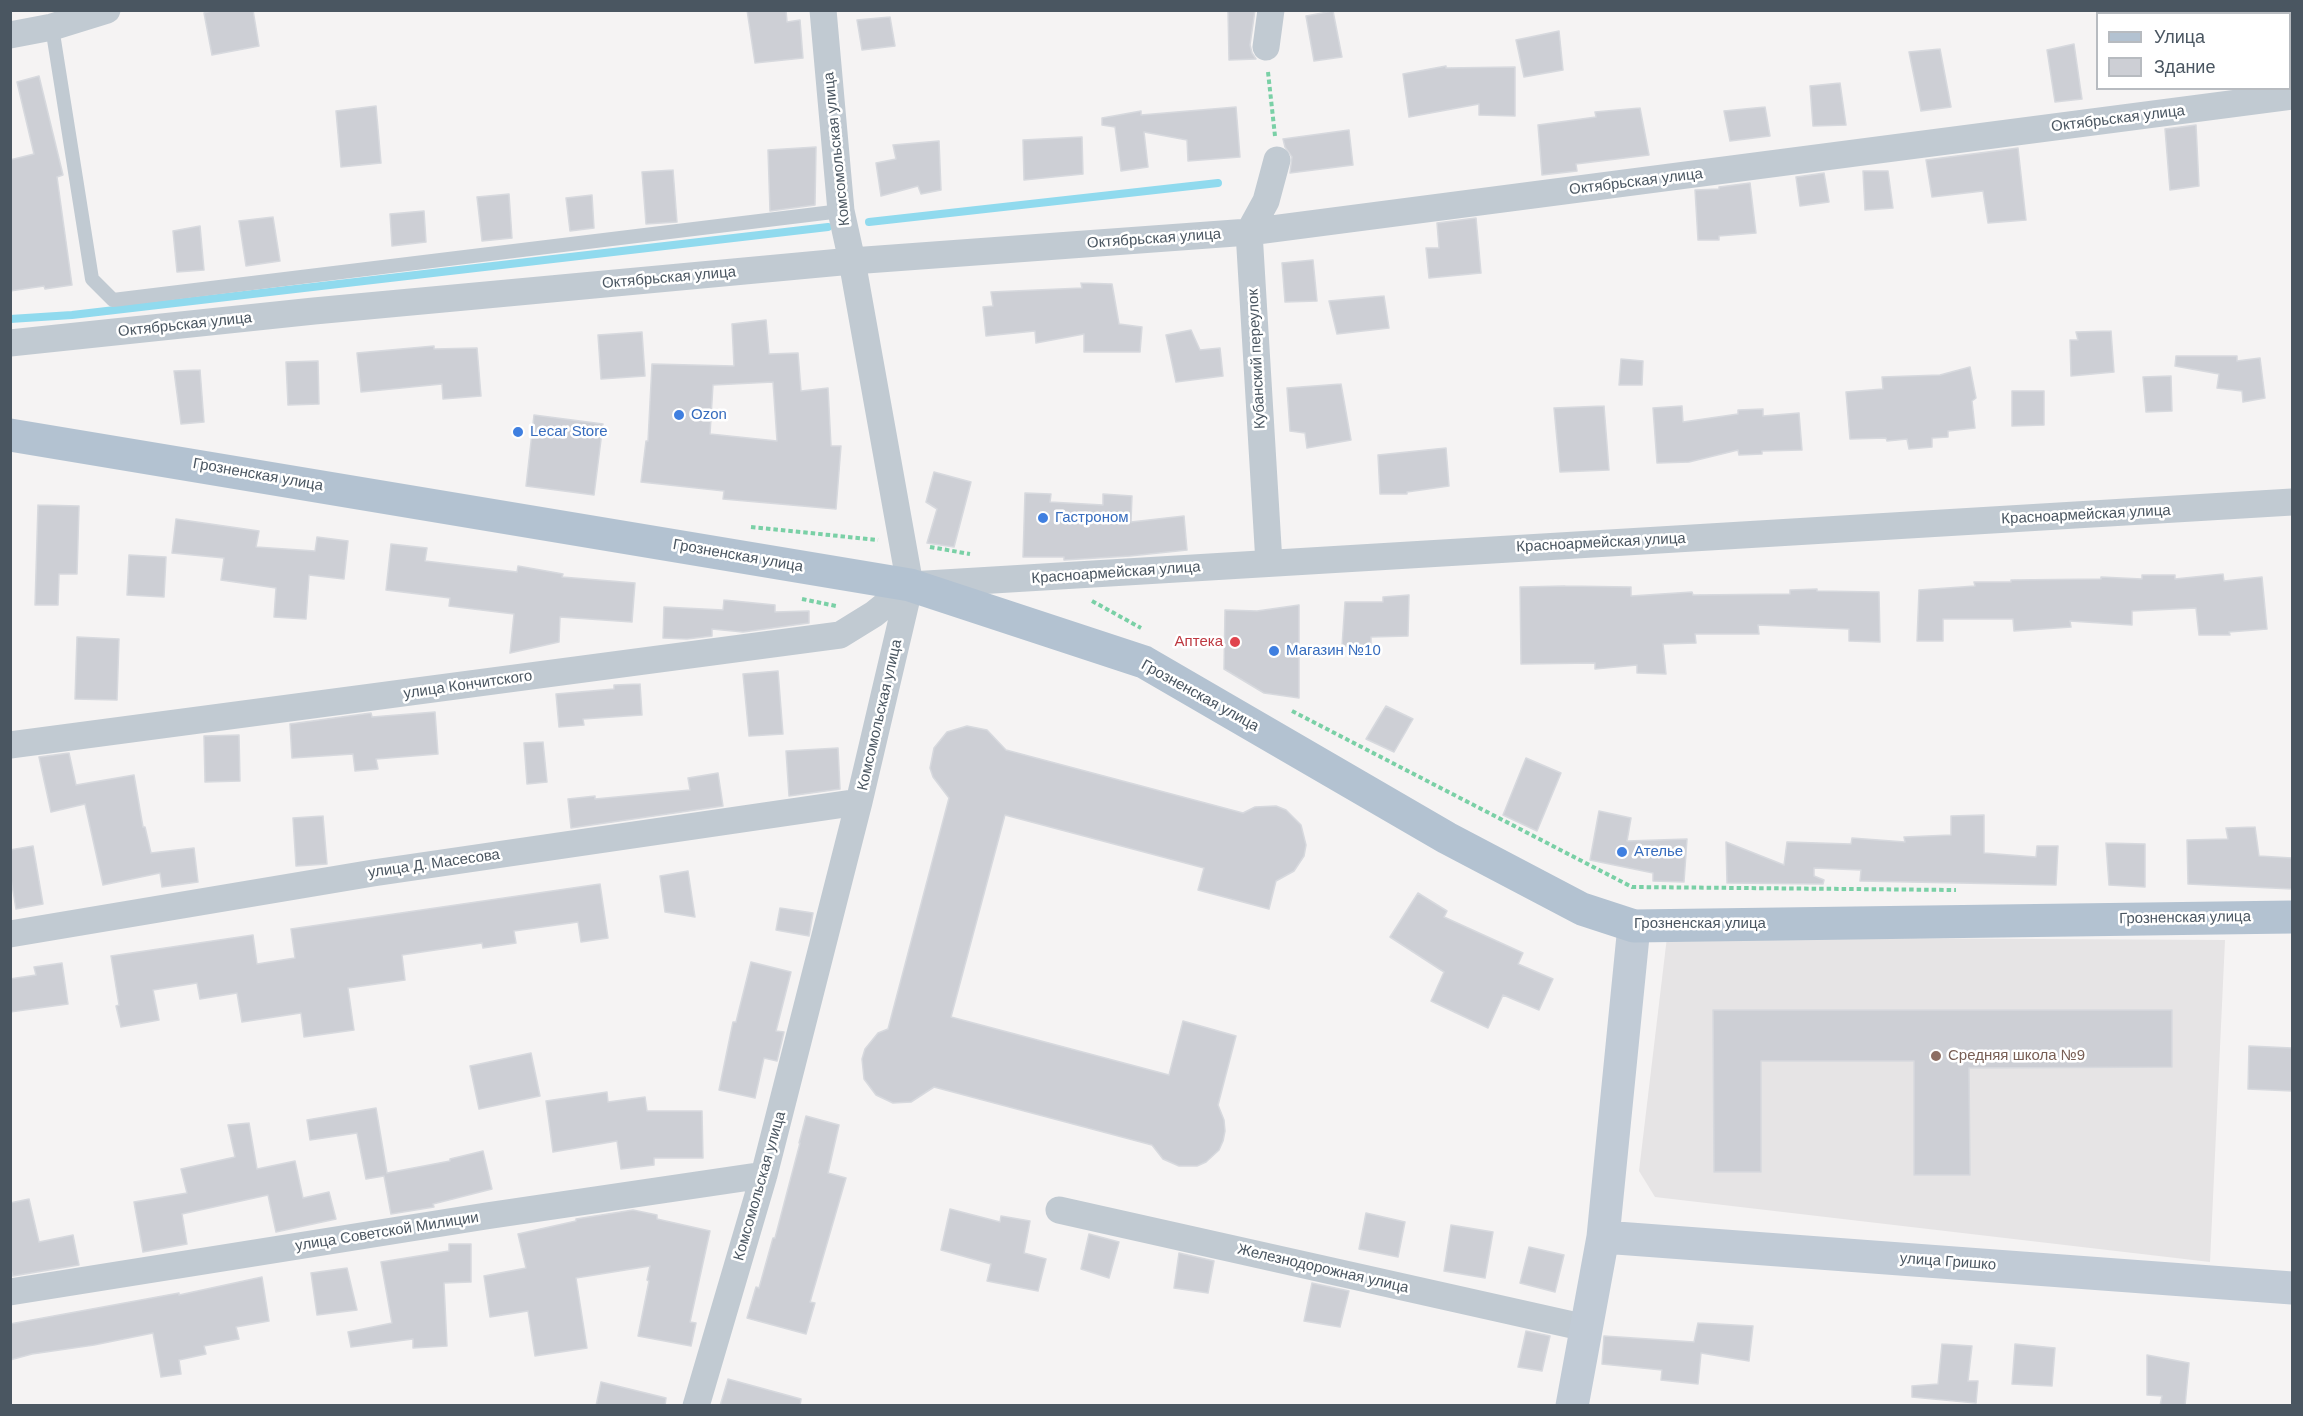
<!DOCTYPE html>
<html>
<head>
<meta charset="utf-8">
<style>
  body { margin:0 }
  #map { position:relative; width:2303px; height:1416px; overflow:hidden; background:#f5f3f3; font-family:Helvetica,sans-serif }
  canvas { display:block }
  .frame { position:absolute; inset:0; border:12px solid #4a5661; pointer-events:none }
  .legend { position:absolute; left:2096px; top:12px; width:195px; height:78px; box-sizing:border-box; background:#fff; border:2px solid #b7bbc0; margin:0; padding:8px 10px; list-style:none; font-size:18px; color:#4a5661 }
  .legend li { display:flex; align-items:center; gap:12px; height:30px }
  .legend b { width:30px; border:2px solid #b7bbc0 }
</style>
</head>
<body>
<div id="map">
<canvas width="2303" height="1416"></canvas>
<div class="frame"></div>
<ul class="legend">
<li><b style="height:8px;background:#b3c2d1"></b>Улица</li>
<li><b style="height:16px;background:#cdcfd5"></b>Здание</li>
</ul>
</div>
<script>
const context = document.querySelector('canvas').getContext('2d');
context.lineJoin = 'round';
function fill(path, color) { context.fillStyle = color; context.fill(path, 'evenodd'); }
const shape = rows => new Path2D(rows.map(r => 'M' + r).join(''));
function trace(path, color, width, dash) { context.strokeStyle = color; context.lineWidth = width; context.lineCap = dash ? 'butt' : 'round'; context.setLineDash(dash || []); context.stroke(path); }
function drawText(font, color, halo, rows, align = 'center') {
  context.font = font + ' Helvetica,sans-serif'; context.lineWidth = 5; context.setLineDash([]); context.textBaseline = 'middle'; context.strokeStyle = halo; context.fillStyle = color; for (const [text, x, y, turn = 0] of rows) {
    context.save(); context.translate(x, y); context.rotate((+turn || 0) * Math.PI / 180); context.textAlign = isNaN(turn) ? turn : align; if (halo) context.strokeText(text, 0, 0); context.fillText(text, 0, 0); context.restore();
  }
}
fill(shape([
  [1667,937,2225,940,2210,1262,1655,1197,1639,1171]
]), '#e6e4e5');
trace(shape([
  [869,222,1218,183],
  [10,319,72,315,828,227]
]), '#90daee', 8);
const building = shape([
  [216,10,253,10,259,46,212,55,204,13,216,10],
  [747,10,786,10,787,22,800,20,803,58,755,63,747,10],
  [1228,10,1255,10,1250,45,1252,53,1256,59,1229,60,1228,10],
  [1333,11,1342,57,1314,61,1306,16,1333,11],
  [890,17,895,46,862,50,857,20,890,17],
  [1559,31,1563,70,1524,77,1516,40,1559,31],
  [2074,44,2082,99,2055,102,2047,50,2074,44],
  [1940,49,1951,107,1921,111,1909,52,1940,49],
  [1446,66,1446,68,1515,67,1515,116,1479,115,1479,104,1409,117,1403,74,1446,66],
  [39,76,63,175,57,177,72,285,45,289,44,286,10,291,10,160,34,154,17,82,39,76],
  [1840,83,1846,125,1813,126,1810,86,1840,83],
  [376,106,381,163,341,167,336,111,376,106],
  [1236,107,1240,157,1188,161,1187,140,1144,132,1148,167,1121,171,1115,127,1102,125,1102,118,1141,111,1141,115,1236,107],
  [1765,107,1770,136,1730,141,1724,111,1765,107],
  [1640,108,1649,155,1576,164,1577,171,1542,175,1538,125,1596,117,1595,112,1640,108],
  [2196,125,2199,186,2170,190,2165,129,2196,125],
  [1349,130,1353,165,1290,173,1292,157,1285,147,1283,139,1349,130],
  [1082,137,1083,174,1024,180,1023,140,1082,137],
  [939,141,941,190,921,194,918,186,881,196,876,163,896,159,893,145,939,141],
  [816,147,815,205,770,211,768,150,816,147],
  [2018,148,2026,220,1988,223,1983,191,1932,197,1926,160,2018,148],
  [673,170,677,222,646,224,642,172,673,170],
  [1863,171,1888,171,1893,208,1865,210,1863,171],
  [1824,173,1829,202,1800,206,1796,177,1824,173],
  [1750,183,1756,233,1719,236,1719,240,1698,240,1695,190,1719,189,1719,187,1750,183],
  [509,194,512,238,482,241,477,197,509,194],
  [592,195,594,228,570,231,566,198,592,195],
  [424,211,426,242,392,246,390,214,424,211],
  [273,217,280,261,246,266,239,221,273,217],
  [1476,218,1481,273,1429,278,1426,248,1439,248,1437,223,1476,218],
  [200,226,204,270,177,272,173,231,200,226],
  [1313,260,1317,301,1285,302,1282,263,1313,260],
  [1081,283,1112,284,1119,324,1142,327,1140,352,1084,352,1084,334,1036,343,1035,331,986,336,983,307,993,306,991,292,1082,288,1081,283],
  [1384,296,1389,328,1337,334,1329,301,1384,296],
  [766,320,769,354,798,353,801,391,828,388,831,446,841,446,836,509,723,499,724,491,641,482,646,441,648,441,652,364,734,366,732,324,766,320],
  [773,382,777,441,710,434,713,385,773,382],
  [1191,330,1200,350,1220,348,1223,376,1176,382,1166,335,1191,330],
  [2111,331,2114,372,2071,376,2070,340,2078,340,2076,332,2111,331],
  [642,332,645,376,601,379,598,335,642,332],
  [434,346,434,349,477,348,481,396,443,399,442,384,361,392,357,353,434,346],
  [2176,356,2237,356,2237,361,2260,358,2265,398,2243,402,2242,391,2217,388,2219,374,2175,366,2176,356],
  [1621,359,1643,361,1642,385,1619,385,1621,359],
  [318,361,319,404,288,405,286,362,318,361],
  [1970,367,1976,398,1972,401,1975,428,1948,431,1948,437,1932,438,1932,447,1909,449,1907,439,1887,441,1886,438,1850,439,1846,392,1883,389,1882,377,1940,375,1970,367],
  [200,370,204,422,181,424,174,371,200,370],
  [2171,376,2172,411,2146,412,2143,377,2171,376],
  [1341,384,1351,440,1307,448,1305,433,1290,431,1287,388,1341,384],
  [2012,391,2044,391,2044,425,2012,426,2012,391],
  [1604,406,1609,470,1560,472,1554,408,1604,406],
  [1682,406,1683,422,1738,414,1738,410,1763,409,1763,416,1799,413,1802,450,1762,451,1762,454,1739,455,1738,450,1689,462,1657,463,1653,408,1682,406],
  [534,415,603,424,594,495,526,486,534,415],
  [1446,448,1449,486,1407,492,1407,494,1380,494,1378,455,1446,448],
  [934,472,971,482,954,547,927,543,937,509,926,502,934,472],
  [1025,493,1051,494,1050,502,1103,505,1103,494,1132,496,1131,522,1184,516,1187,550,1130,556,1064,560,1064,557,1023,557,1025,493],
  [38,505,79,506,77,574,59,574,58,605,35,605,38,505],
  [176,519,259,531,256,547,315,551,317,537,348,541,344,579,309,575,306,619,274,617,276,588,221,580,224,558,172,553,176,519],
  [391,544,427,548,425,561,517,572,518,566,563,574,562,577,635,583,632,622,560,617,559,642,510,653,514,614,449,606,450,598,386,590,391,544],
  [129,555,166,557,164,597,127,595,129,555],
  [2223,574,2224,581,2262,577,2267,629,2229,632,2230,635,2199,635,2196,608,2132,611,2132,625,2070,621,2071,627,2014,631,2013,619,1943,619,1943,641,1917,641,1919,590,1975,586,1974,582,2011,582,2011,580,2101,579,2101,577,2142,579,2142,575,2175,575,2175,579,2223,574],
  [1565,586,1631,587,1631,596,1692,592,1693,595,1790,594,1790,590,1817,589,1817,591,1879,592,1880,642,1849,641,1849,629,1758,625,1759,634,1695,634,1696,643,1663,644,1666,674,1637,673,1637,665,1595,669,1595,663,1521,664,1520,587,1565,586],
  [1409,595,1408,636,1371,637,1371,648,1342,646,1345,602,1383,602,1383,597,1409,595],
  [724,600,775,605,775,612,809,611,809,623,743,632,712,629,712,636,687,639,663,638,664,607,723,610,724,600],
  [1299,605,1299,698,1264,693,1224,669,1225,610,1257,611,1299,605],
  [77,637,119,639,117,700,75,699,77,637],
  [778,671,783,734,749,736,743,674,778,671],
  [640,684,642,715,583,719,584,725,559,727,556,694,614,689,614,685,640,684],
  [1386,706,1413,719,1394,752,1366,739,1386,706],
  [435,712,438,754,376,759,378,769,355,771,353,754,292,758,290,724,371,713,372,717,435,712],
  [967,726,987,730,1006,750,1243,813,1255,807,1276,806,1286,810,1301,825,1306,845,1304,856,1294,871,1276,881,1269,909,1198,890,1204,868,1005,815,951,1017,1169,1075,1183,1021,1236,1036,1218,1105,1224,1120,1225,1131,1223,1141,1219,1150,1206,1162,1197,1166,1179,1166,1163,1159,1152,1145,934,1087,911,1102,893,1103,876,1095,864,1079,862,1059,865,1049,878,1033,888,1029,949,798,933,777,930,768,934,748,947,732,967,726],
  [239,735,240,781,205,782,204,736,239,735],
  [543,742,547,782,527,784,524,743,543,742],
  [838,748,840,789,789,796,786,751,838,748],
  [69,753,76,785,134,775,143,827,145,827,151,853,194,848,198,882,162,887,160,873,103,885,85,804,51,812,39,757,69,753],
  [1526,758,1561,773,1537,831,1503,815,1526,758],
  [718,773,723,806,571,828,568,799,595,796,595,799,690,790,688,778,718,773],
  [1599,811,1631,818,1627,841,1687,839,1684,882,1653,881,1653,873,1590,860,1599,811],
  [1984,815,1984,853,2036,857,2037,846,2058,846,2056,885,1860,881,1861,870,1814,868,1814,876,1824,880,1823,884,1727,883,1726,842,1784,865,1787,842,1851,844,1852,838,1905,842,1904,837,1951,835,1951,816,1984,815],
  [323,816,327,864,296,866,293,818,323,816],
  [2255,827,2259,856,2292,858,2292,889,2188,884,2187,840,2228,839,2226,828,2255,827],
  [2106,843,2145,844,2145,887,2109,885,2106,843],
  [33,846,43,904,16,909,10,873,10,850,33,846],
  [688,871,695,917,665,912,660,876,688,871],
  [600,884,608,938,581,942,578,922,514,931,516,943,483,948,482,943,402,955,405,980,348,988,354,1030,304,1037,301,1013,242,1022,237,993,200,999,197,983,153,990,159,1020,121,1027,116,1006,119,1005,111,956,253,935,257,964,295,958,291,929,600,884],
  [1418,893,1447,911,1444,917,1523,953,1518,964,1553,979,1539,1010,1503,995,1488,1028,1431,1001,1444,972,1390,937,1418,893],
  [780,908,813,913,809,936,776,930,780,908],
  [751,962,791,972,776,1031,784,1032,777,1061,764,1058,755,1098,719,1090,733,1022,736,1022,751,962],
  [62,963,68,1004,10,1012,10,979,36,975,34,967,62,963],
  [1713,1010,2172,1010,2172,1067,1969,1068,1970,1175,1914,1175,1914,1061,1761,1061,1761,1172,1714,1172,1713,1010],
  [2249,1046,2292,1048,2292,1091,2248,1089,2249,1046],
  [531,1053,540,1096,479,1109,470,1066,531,1053],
  [607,1092,608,1102,645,1097,647,1111,702,1111,703,1158,654,1158,654,1165,621,1169,617,1141,553,1152,546,1101,607,1092],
  [376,1108,387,1173,450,1161,450,1159,483,1151,492,1189,433,1204,434,1207,391,1214,384,1176,366,1179,357,1133,310,1140,307,1120,376,1108],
  [806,1116,839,1125,828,1173,846,1178,810,1302,815,1303,806,1334,747,1318,756,1287,759,1288,773,1238,775,1238,800,1143,799,1143,806,1116],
  [249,1123,257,1169,295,1161,303,1198,329,1192,336,1219,276,1232,268,1195,182,1214,187,1244,143,1252,134,1202,187,1193,181,1169,235,1157,228,1125,249,1123],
  [29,1199,39,1242,73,1235,79,1265,13,1276,10,1266,10,1203,29,1199],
  [950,1209,1000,1222,1001,1216,1030,1221,1024,1253,1046,1259,1038,1291,987,1281,991,1264,941,1250,950,1209],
  [633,1210,657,1215,657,1219,710,1231,690,1322,696,1323,691,1346,638,1336,649,1281,647,1280,650,1266,576,1278,587,1348,535,1356,528,1311,490,1317,484,1276,526,1268,518,1234,576,1221,576,1219,633,1210],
  [1366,1213,1405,1222,1398,1257,1359,1249,1366,1213],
  [1451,1225,1493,1232,1485,1278,1444,1271,1451,1225],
  [1089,1234,1119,1242,1109,1278,1081,1269,1089,1234],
  [449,1244,471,1244,471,1282,444,1283,447,1346,413,1348,413,1339,351,1347,348,1332,392,1323,381,1262,449,1251,449,1244],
  [1529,1247,1564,1255,1555,1292,1520,1283,1529,1247],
  [1179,1253,1214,1261,1208,1293,1174,1288,1179,1253],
  [347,1268,357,1310,317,1315,311,1273,347,1268],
  [262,1277,269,1321,236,1327,239,1339,204,1346,206,1354,179,1360,181,1374,161,1377,153,1333,94,1345,32,1354,10,1360,10,1324,179,1293,179,1295,262,1277],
  [1312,1283,1349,1291,1340,1327,1304,1321,1312,1283],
  [1698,1323,1753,1326,1749,1361,1701,1353,1698,1384,1661,1380,1662,1370,1602,1364,1604,1336,1694,1342,1698,1323],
  [1526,1331,1550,1336,1542,1371,1518,1367,1526,1331],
  [1942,1344,1972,1346,1968,1381,1978,1381,1976,1403,1912,1397,1912,1386,1938,1384,1942,1344],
  [2015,1344,2055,1348,2052,1386,2012,1384,2015,1344],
  [2147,1355,2189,1363,2185,1406,2160,1406,2162,1396,2147,1395,2147,1355],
  [728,1379,801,1399,800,1406,720,1406,728,1379],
  [601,1382,666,1398,665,1406,596,1406,601,1382]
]);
fill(building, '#cdcfd5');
trace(building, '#d7d9de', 1.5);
trace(shape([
  [1268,72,1275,136],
  [751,527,878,540],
  [930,547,970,554],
  [802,599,836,606],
  [1092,601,1141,628],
  [1292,711,1632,887,1956,890]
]), '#7ad0a6', 4, [4.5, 3]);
trace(shape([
  [52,27,92,279,113,300,841,211]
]), '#c1cad2', 14);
trace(shape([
  [10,35,52,27,107,10],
  [1266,47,1271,10],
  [10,343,314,311,852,261,1249,232,2292,96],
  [1269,563,1249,232,1266,201,1277,160],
  [10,745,840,635,874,614,910,585,2292,502],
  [10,934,373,873,859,802],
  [1059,1210,1586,1328],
  [10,1292,486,1216,764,1175],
  [696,1406,764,1175,859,802,910,585,852,261,841,211,823,10]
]), '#c1cad2', 27);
trace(shape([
  [1603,1237,2292,1288],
  [1572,1406,1603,1237,1634,926]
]), '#c1cbd6', 33);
trace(shape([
  [10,435,910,585,1144,662,1447,838,1582,909,1634,926,2292,917]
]), '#b3c2d1', 33);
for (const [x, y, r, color] of [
  [679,415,6,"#3f7fe0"],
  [518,432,6,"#3f7fe0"],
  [1043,518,6,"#3f7fe0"],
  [1235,642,6,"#e0444e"],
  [1274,651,6,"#3f7fe0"],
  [1622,852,6,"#3f7fe0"],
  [1936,1056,6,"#8d6e63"]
]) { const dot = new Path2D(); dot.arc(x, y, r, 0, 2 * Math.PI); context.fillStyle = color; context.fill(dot); trace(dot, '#fff', 2); }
drawText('15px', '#4a5661', '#fff', [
  ["Октябрьская улица",2118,119,-7],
  ["Комсомольская улица",837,149,-96],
  ["Октябрьская улица",1636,182,-7],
  ["Октябрьская улица",1154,239,-4],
  ["Октябрьская улица",669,278,-5],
  ["Октябрьская улица",185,325,-6],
  ["Кубанский переулок",1257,359,-93],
  ["Грозненская улица",258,475,10],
  ["Красноармейская улица",2086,515,-3],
  ["Красноармейская улица",1601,543,-3],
  ["Грозненская улица",738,556,10],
  ["Красноармейская улица",1116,573,-4],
  ["улица Кончитского",468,685,-8],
  ["Грозненская улица",1200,696,29],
  ["Комсомольская улица",880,715,-77],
  ["улица Д. Масесова",434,864,-8],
  ["Грозненская улица",2185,918,-1],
  ["Грозненская улица",1700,924],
  ["Комсомольская улица",760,1186,-74],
  ["улица Советской Милиции",387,1232,-9],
  ["улица Гришко",1948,1262,4],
  ["Железнодорожная улица",1323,1269,13]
]);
drawText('15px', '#366cbe', '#fff', [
  ["Ozon",691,415],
  ["Lecar Store",530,432],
  ["Гастроном",1055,518],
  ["Магазин №10",1286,651],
  ["Ателье",1634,852]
], 'left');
drawText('15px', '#be3a42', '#fff', [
  ["Аптека",1223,642]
], 'right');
drawText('15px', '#785e54', '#fff', [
  ["Средняя школа №9",1948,1056]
], 'left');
</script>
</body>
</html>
